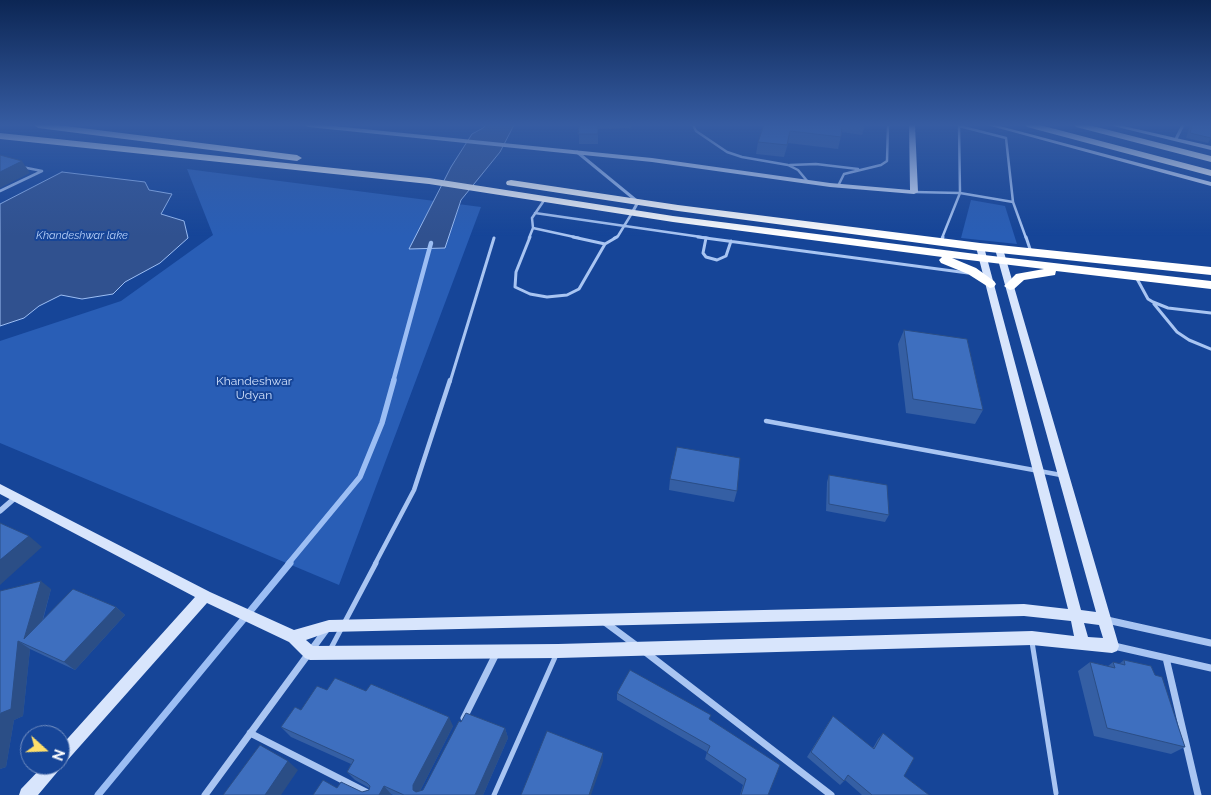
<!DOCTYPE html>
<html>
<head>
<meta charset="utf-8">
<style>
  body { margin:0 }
  #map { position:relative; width:1211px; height:795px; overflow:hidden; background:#164598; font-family:Raleway,sans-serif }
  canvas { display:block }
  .north { position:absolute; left:20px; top:725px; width:50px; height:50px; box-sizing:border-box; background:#164598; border:1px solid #738fc1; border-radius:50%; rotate:110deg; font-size:14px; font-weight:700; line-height:20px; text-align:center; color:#fff }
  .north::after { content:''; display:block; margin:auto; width:18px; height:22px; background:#ffdf6a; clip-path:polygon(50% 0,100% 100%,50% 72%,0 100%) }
</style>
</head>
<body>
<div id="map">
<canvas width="1211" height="795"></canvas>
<div class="north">N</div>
</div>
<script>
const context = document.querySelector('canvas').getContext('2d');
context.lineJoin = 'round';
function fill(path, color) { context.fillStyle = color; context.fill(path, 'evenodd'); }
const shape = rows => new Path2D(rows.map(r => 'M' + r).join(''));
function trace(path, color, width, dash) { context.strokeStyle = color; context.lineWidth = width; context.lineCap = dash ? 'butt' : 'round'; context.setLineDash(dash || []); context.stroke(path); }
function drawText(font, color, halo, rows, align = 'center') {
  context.font = font + ' Raleway,sans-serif'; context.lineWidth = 4; context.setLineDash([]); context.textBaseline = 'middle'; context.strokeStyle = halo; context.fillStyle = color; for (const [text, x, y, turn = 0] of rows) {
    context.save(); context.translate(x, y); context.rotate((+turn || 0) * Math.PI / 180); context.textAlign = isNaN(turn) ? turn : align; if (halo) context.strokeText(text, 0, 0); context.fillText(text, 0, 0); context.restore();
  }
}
fill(shape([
  [187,169,481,207,339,585,0,443,0,341,121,301,213,235],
  [971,200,1005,206,1017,244,961,238]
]), '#295eb6');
const water = shape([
  [486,125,514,125,500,152,461,200,445,248,409,249,451,167,472,134,483,128,486,125],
  [62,172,145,182,149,190,172,194,161,214,184,221,188,238,160,263,125,282,113,294,82,299,61,295,39,306,24,318,0,326,0,204,62,172]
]);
fill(water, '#30518f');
trace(water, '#9cbef4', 1);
trace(shape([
  [393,382,431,243]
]), '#9cbef4', 4.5);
trace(shape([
  [288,564,360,477,382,423,394,380]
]), '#9cbef4', 5.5);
trace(shape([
  [98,795,290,563]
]), '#9cbef4', 7);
trace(shape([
  [693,125,696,131,727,152,742,157,788,165,798,170,808,182],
  [959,126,1006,138,1013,202,1026,238],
  [790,165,816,164,858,169],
  [838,186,844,174,881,165,887,161,888,125],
  [0,191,42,171,22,167],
  [914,192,960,193,1013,202],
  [545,199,532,218,533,228,579,238],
  [535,213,708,238],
  [529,238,533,228],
  [614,238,618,236,632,213],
  [942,238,960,193,959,125]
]), '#a9c5f2', 2.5);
trace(shape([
  [530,237,516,272,515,287,530,294,547,297,567,295,579,289,605,244],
  [573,237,605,244,617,237],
  [698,237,968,273],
  [1026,237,1031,252],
  [706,238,703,253,706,257,717,260,726,256,731,241],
  [941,241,943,237],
  [1136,277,1148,299,1153,302,1168,308,1211,313],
  [1154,304,1177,332,1189,340,1211,349],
  [450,382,494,238]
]), '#a9c5f2', 3);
trace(shape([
  [766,421,1061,475],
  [375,564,414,490,450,380]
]), '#a9c5f2', 4.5);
trace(shape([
  [1032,642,1056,793],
  [330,650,376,563],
  [494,795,556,655]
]), '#a9c5f2', 5);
trace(shape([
  [1176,139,1183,125],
  [577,152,638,202,632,213]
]), '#a9c5f2', 3);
trace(shape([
  [0,511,16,497]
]), '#a9c5f2', 5.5);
trace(shape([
  [1107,620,1211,643],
  [606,623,637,646],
  [1114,646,1211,668],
  [644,651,831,795],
  [1166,658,1198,795],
  [464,718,496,654],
  [250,733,372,795],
  [205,795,326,630]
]), '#a9c5f2', 7);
fill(shape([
  [305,125,324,125,652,158,830,183,910,190,909,125,915,125,918,192,914,194,830,187,652,162,308,127,305,125],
  [987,125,996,125,1211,182,1211,186,987,125],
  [1109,125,1119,125,1211,146,1211,150,1109,125],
  [977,245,983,245,984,247,1081,610,1096,612,995,249,999,247,1003,249,1119,646,1117,651,1112,653,1032,645,558,658,310,660,305,658,289,642,207,603,65,763,62,765,59,770,38,795,19,795,21,789,44,765,60,765,60,747,195,597,0,494,0,484,210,592,294,630,329,620,1024,604,1068,609,976,247,977,245],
  [1024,616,1071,621,1074,636,1032,631,558,644,313,646,306,640,329,632,1024,616],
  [1084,623,1099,625,1103,638,1088,637,1084,623]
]), '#d8e5fc');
fill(shape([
  [34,125,58,125,297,155,302,158,297,161,38,128,34,125],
  [1025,125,1040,125,1211,170,1211,176,1027,127,1025,125],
  [1074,125,1089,125,1211,156,1211,162,1076,127,1074,125],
  [0,133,429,178,673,216,984,255,1211,281,1211,289,1056,271,1055,275,1024,280,1014,289,1010,290,1004,286,1016,274,1044,269,952,258,976,268,994,281,996,284,994,287,990,288,968,274,941,263,939,260,942,257,673,222,429,184,0,139,0,133],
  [511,180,678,205,980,243,1211,267,1211,275,980,251,678,211,507,185,506,183,507,181,511,180]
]), '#fff');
fill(shape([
  [579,125,631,125,631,128,598,129,598,144,579,144],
  [764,125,865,125,862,135,842,132,838,149,788,143,784,157,756,154,758,142],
  [1190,125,1211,125,1211,138,1208,143,1186,138],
  [904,330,983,410,975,424,906,413,898,344],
  [829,475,889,515,885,522,826,511,827,482],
  [670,479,737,491,734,502,669,490],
  [51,589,43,620,116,607,125,615,75,670,30,649,23,716,14,720,6,767,0,769,0,591],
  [1124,660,1155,675,1185,747,1171,754,1094,736,1078,671,1090,662,1108,666,1113,662,1119,664],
  [327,690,453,726,420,791,423,790,461,722,505,728,508,738,483,795,393,795,391,794,313,795,337,788,362,792,369,790,369,788,355,780,347,772,351,764,291,737,281,727,301,710],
  [617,693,709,719,768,795,740,795,743,785,705,759,707,752,617,700],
  [829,722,873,748,878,739,883,733,904,776,929,795,862,795,845,780,840,785,807,757]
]), '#355fa4');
fill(shape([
  [22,161,30,173,0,188,0,172],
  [29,536,42,547,0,585,0,560],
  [41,581,51,589,35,647,24,639],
  [116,607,125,615,75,670,64,662],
  [18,641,30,649,23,716,14,720,6,767,0,769,0,716],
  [449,717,453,726,419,793,419,795,413,790,413,785],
  [505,728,508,738,483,795,475,795],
  [603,753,603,761,591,795,589,795],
  [288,761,298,770,281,795,265,795],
  [384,786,391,794,391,795,379,795]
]), '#2b4e86');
const building = shape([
  [579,125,598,125,598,134,578,134,579,125],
  [764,125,842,125,841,137,790,131,787,145,758,142,764,125],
  [1192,125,1211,125,1211,138,1190,133,1192,125],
  [0,155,22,161,0,172,0,155],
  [904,330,967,339,983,410,913,399,904,330],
  [677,447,740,458,737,491,670,479,677,447],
  [829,475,887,485,889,515,829,504,829,475],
  [0,523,29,536,0,560,0,523],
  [41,581,24,639,73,589,116,607,64,662,18,641,11,709,1,713,0,716,0,591,41,581],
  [1124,660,1151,666,1155,675,1162,677,1185,747,1107,728,1090,662,1115,668,1113,662,1125,665,1124,660],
  [630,670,711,715,709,719,780,765,768,795,741,795,746,779,707,753,710,746,617,693,630,670],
  [335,678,366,691,371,684,449,717,413,785,413,790,416,792,423,790,459,721,461,722,466,713,505,728,475,795,404,795,384,786,379,795,313,795,323,780,337,788,341,782,362,792,369,790,370,786,367,783,347,772,354,760,281,727,295,707,301,710,317,686,327,690,335,678],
  [833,716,874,749,883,733,914,758,904,776,929,795,872,795,848,775,844,781,811,752,833,716],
  [547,731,603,753,589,795,521,795,547,731],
  [260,745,288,761,265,795,223,795,260,745]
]);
fill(building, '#3e6fbf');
trace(building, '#2b4e86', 1);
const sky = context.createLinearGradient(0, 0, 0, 236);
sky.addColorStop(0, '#0c2654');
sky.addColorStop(0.53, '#365ca2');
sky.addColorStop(1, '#365ca200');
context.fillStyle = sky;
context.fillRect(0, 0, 1211, 236);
drawText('italic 11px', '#b6cff8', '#164598', [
  ["Khandeshwar lake",82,236]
]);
drawText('12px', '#d1e1fc', '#164598', [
  ["Khandeshwar",254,381],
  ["Udyan",254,395]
]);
</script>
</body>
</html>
